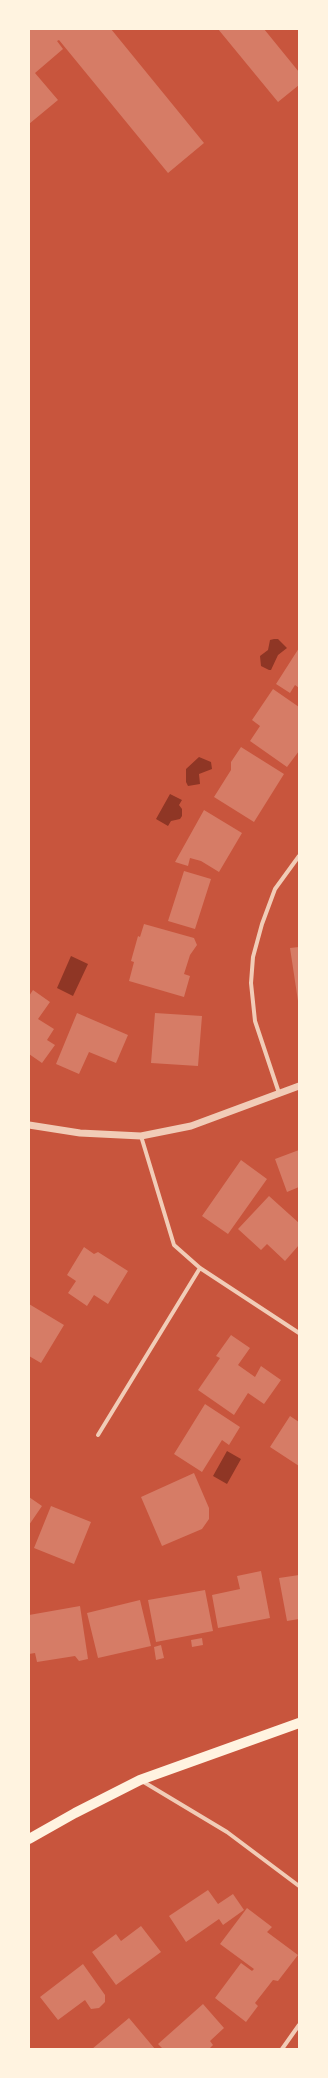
<!DOCTYPE html>
<html>
<head>
<meta charset="utf-8">
<style>
  body { margin:0 }
  #map { position:relative; width:328px; height:2078px; overflow:hidden; background:#c8553d; font-family:"Source Sans 3",sans-serif }
  canvas { display:block }
  .frame { position:absolute; inset:0; border:30px solid #fff3e0; pointer-events:none }
</style>
</head>
<body>
<div id="map">
<canvas width="328" height="2078"></canvas>
<div class="frame"></div>
</div>
<script>
const context = document.querySelector('canvas').getContext('2d');
context.lineJoin = 'round';
function fill(path, color) { context.fillStyle = color; context.fill(path, 'evenodd'); }
const shape = rows => new Path2D(rows.map(r => 'M' + r).join(''));
function trace(path, color, width, dash) { context.strokeStyle = color; context.lineWidth = width; context.lineCap = dash ? 'butt' : 'round'; context.setLineDash(dash || []); context.stroke(path); }
fill(shape([
  [274,639,278,639,287,648,278,655,271,670,269,670,261,666,260,656,268,650,270,640],
  [199,757,211,762,212,769,199,774,200,784,188,786,186,782,186,769],
  [170,794,182,800,179,805,182,809,182,816,180,819,171,821,168,826,156,819],
  [71,956,88,964,73,996,57,988],
  [227,1451,241,1459,227,1484,213,1476]
]), '#8f3625');
fill(shape([
  [29,29,111,29,204,143,168,173,59,40,57,41,63,49,35,73,58,100,29,124],
  [218,29,264,29,299,72,299,85,278,102],
  [299,648,299,688,295,685,290,693,276,684],
  [273,689,299,707,299,751,287,767,250,741,260,726,252,720],
  [241,747,284,774,254,822,214,797,231,770,231,762],
  [204,810,242,833,219,872,201,861,190,858,188,866,175,862],
  [184,871,211,879,195,929,168,921],
  [144,924,194,938,197,945,190,955,184,974,190,976,184,997,129,981,134,962,131,961,138,936,140,937],
  [299,947,299,1001,298,1001,290,948],
  [33,990,50,1002,38,1019,54,1029,47,1040,55,1045,42,1063,29,1054,29,996],
  [77,1013,128,1035,116,1063,89,1052,79,1074,56,1064],
  [155,1013,202,1016,198,1066,151,1063],
  [299,1150,299,1187,287,1192,275,1159],
  [241,1160,267,1179,228,1234,202,1216],
  [269,1196,299,1223,299,1245,285,1261,267,1244,261,1250,238,1229],
  [84,1247,94,1254,98,1252,128,1271,108,1304,94,1295,87,1306,68,1293,76,1281,67,1275],
  [29,1304,64,1325,41,1363,29,1356],
  [231,1335,250,1348,238,1365,255,1377,261,1366,281,1380,264,1404,248,1393,234,1415,198,1390,220,1358,216,1356],
  [205,1404,240,1427,229,1445,222,1440,202,1472,174,1454],
  [290,1416,299,1422,299,1466,270,1447],
  [194,1473,209,1508,209,1519,202,1529,162,1546,141,1497],
  [29,1497,42,1506,29,1525],
  [51,1506,91,1522,74,1564,34,1548],
  [261,1571,270,1618,218,1628,212,1595,240,1589,237,1576],
  [299,1575,299,1619,287,1621,279,1578],
  [205,1590,213,1631,156,1642,148,1600],
  [140,1600,151,1646,98,1658,87,1613],
  [80,1606,88,1659,79,1661,75,1656,37,1662,35,1653,29,1654,29,1615],
  [202,1638,203,1645,192,1647,191,1640],
  [161,1645,164,1658,156,1660,154,1647],
  [208,1890,218,1904,233,1894,244,1910,223,1925,219,1919,186,1942,169,1916],
  [247,1908,272,1927,267,1932,298,1955,278,1981,273,1980,255,2003,258,2006,246,2022,215,1998,241,1963,252,1971,254,1969,220,1944],
  [141,1926,161,1952,116,1985,92,1952,116,1934,121,1941],
  [83,1964,105,1995,105,2002,99,2008,91,2009,85,2000,58,2020,40,1997],
  [203,2004,224,2028,210,2041,213,2045,209,2049,163,2049,158,2044],
  [129,2018,155,2049,92,2049]
]), '#d67c66');
trace(shape([
  [279,1093,255,1021,251,983,253,957,262,924,275,889,299,856],
  [141,1136,174,1245,200,1268,299,1333],
  [98,1435,200,1268],
  [142,1781,227,1832,299,1886],
  [282,2049,299,2025]
]), '#f1ccb7', 4);
trace(shape([
  [29,1125,80,1133,141,1136,191,1126,299,1086]
]), '#f1ccb7', 7);
trace(shape([
  [29,1839,75,1813,140,1780,299,1723]
]), '#fff3e0', 10);
</script>
</body>
</html>
